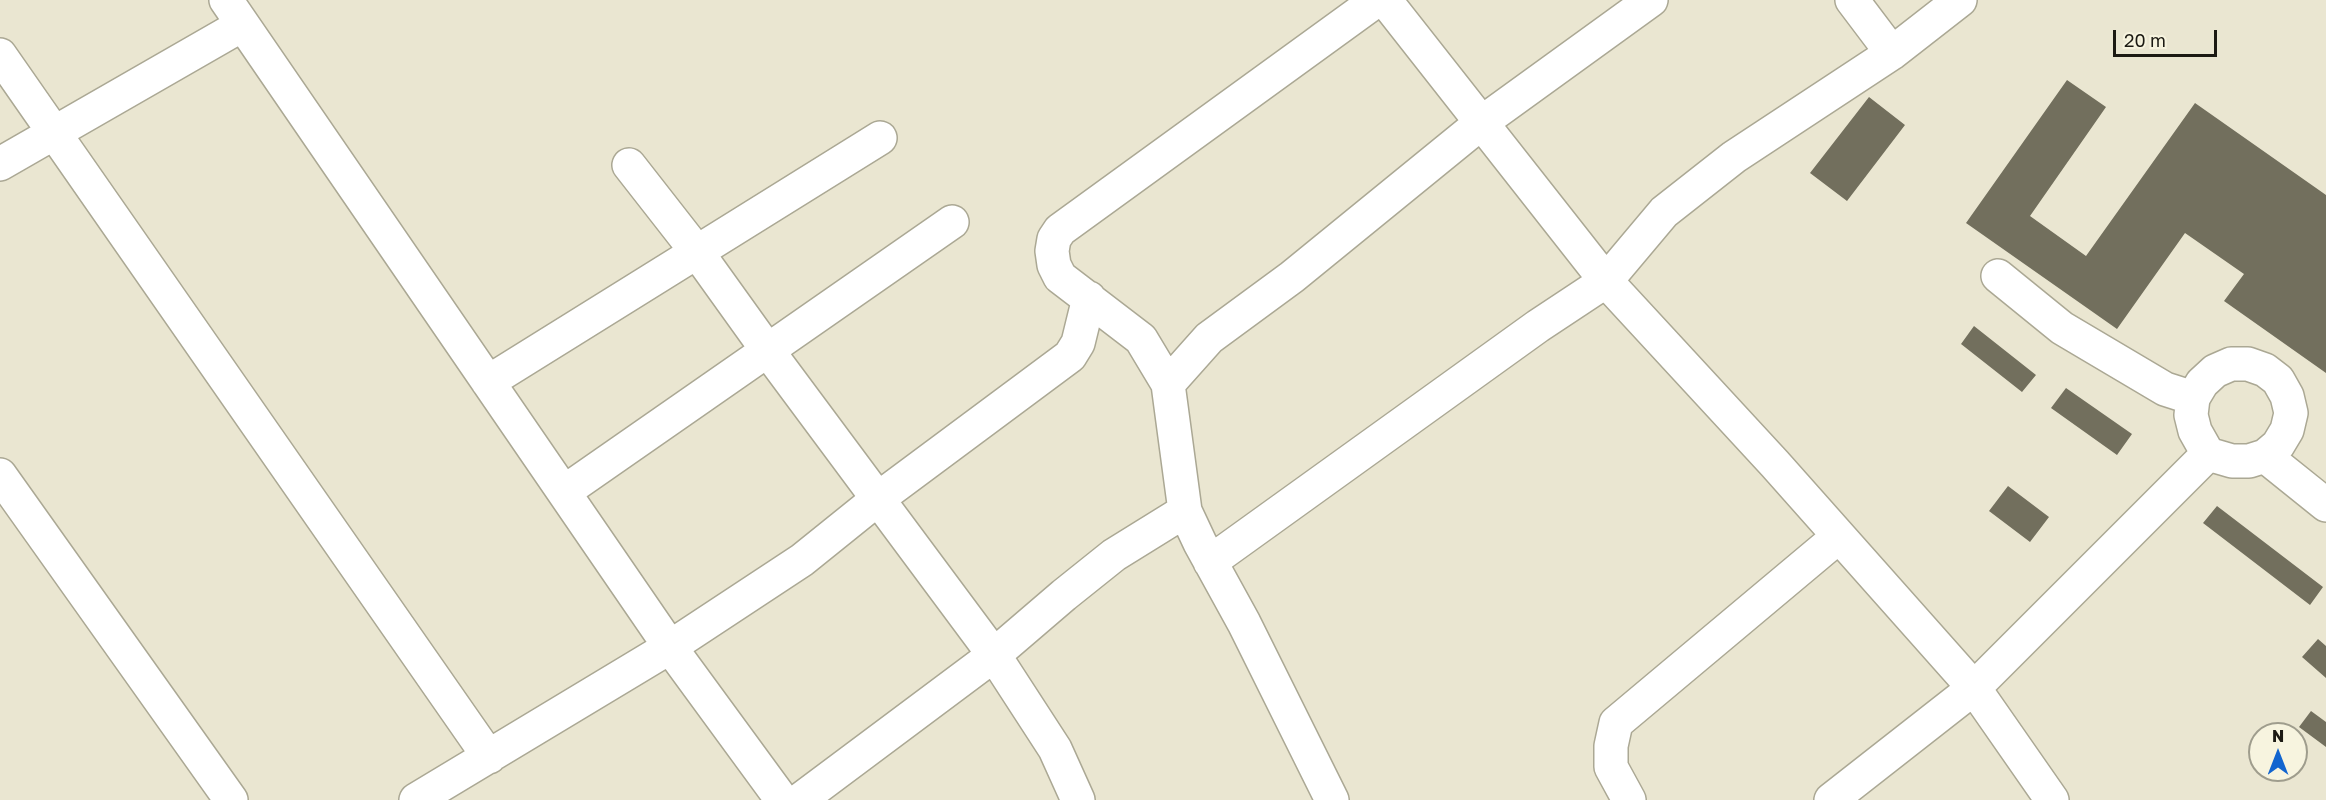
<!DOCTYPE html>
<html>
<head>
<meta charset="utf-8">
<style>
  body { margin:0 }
  #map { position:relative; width:2326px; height:800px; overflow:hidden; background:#eae6d1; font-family:"Golos Text",sans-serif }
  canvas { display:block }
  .north { position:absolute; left:2248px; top:722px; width:60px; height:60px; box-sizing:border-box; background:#f7f4df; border:2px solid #9f9d8d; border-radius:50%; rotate:0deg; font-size:16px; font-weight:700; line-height:24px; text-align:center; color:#1c1a13 }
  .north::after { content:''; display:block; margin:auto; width:21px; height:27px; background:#1265cf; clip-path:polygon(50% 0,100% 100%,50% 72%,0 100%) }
  .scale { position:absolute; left:2113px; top:30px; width:104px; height:27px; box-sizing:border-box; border:3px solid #1c1a13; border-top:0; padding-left:8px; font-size:18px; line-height:21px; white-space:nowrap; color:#1c1a13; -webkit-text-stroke:4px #f7f4df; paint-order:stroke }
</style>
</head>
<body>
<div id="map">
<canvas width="2326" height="800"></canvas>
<div class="north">N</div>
<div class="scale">20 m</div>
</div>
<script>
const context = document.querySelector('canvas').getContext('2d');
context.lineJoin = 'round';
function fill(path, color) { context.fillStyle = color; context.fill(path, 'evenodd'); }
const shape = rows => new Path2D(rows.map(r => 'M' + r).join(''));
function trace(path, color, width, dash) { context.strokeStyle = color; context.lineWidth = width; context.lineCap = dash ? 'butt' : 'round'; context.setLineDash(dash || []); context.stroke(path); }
fill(shape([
  [2067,80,2106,107,2030,216,2086,256,2195,103,2326,195,2326,373,2224,301,2244,274,2185,233,2117,329,1966,223],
  [1869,97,1905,125,1847,201,1810,173],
  [1974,326,2036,375,2022,392,1961,344],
  [2066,388,2132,434,2117,455,2051,408],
  [2008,486,2049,517,2030,542,1989,511],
  [2217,506,2323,587,2310,605,2203,523],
  [2318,639,2326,646,2326,678,2302,657],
  [2311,711,2326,722,2326,747,2299,727]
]), '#726f5d');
const minor = shape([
  [226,0,670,647,782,800],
  [1385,0,1606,281,1775,464,1974,688,2052,800],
  [1852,0,1892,53],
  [0,55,489,757],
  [0,164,242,25],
  [629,165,697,252,768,351,994,655,1055,749,1078,800],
  [1998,276,2062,328,2165,389,2193,398,2191,415,2195,431,2208,454,2232,461,2249,461,2265,456,2326,505],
  [488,382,880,138],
  [1168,384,1209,338,1292,277,1481,123,1651,0],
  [2193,398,2202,383,2215,371,2231,364,2248,364,2265,370,2278,380,2287,396,2291,413,2287,430,2278,445,2265,456],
  [0,475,231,800],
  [564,492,952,222],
  [1210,562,1538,326,1606,281,1664,212,1734,157,1892,53,1960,0],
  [416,800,670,647,802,560,879,498,1070,356,1078,343,1089,298],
  [800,800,994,655,1064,595,1114,555,1185,511],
  [1332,800,1244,623,1200,543,1185,511,1168,384,1141,339,1060,277,1054,265,1052,251,1054,239,1060,230,1377,0],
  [1629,800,1611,767,1611,746,1616,723,1838,537],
  [1831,800,1974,688,2208,454]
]);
trace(minor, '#aba894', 36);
trace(minor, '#fff', 33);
</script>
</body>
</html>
